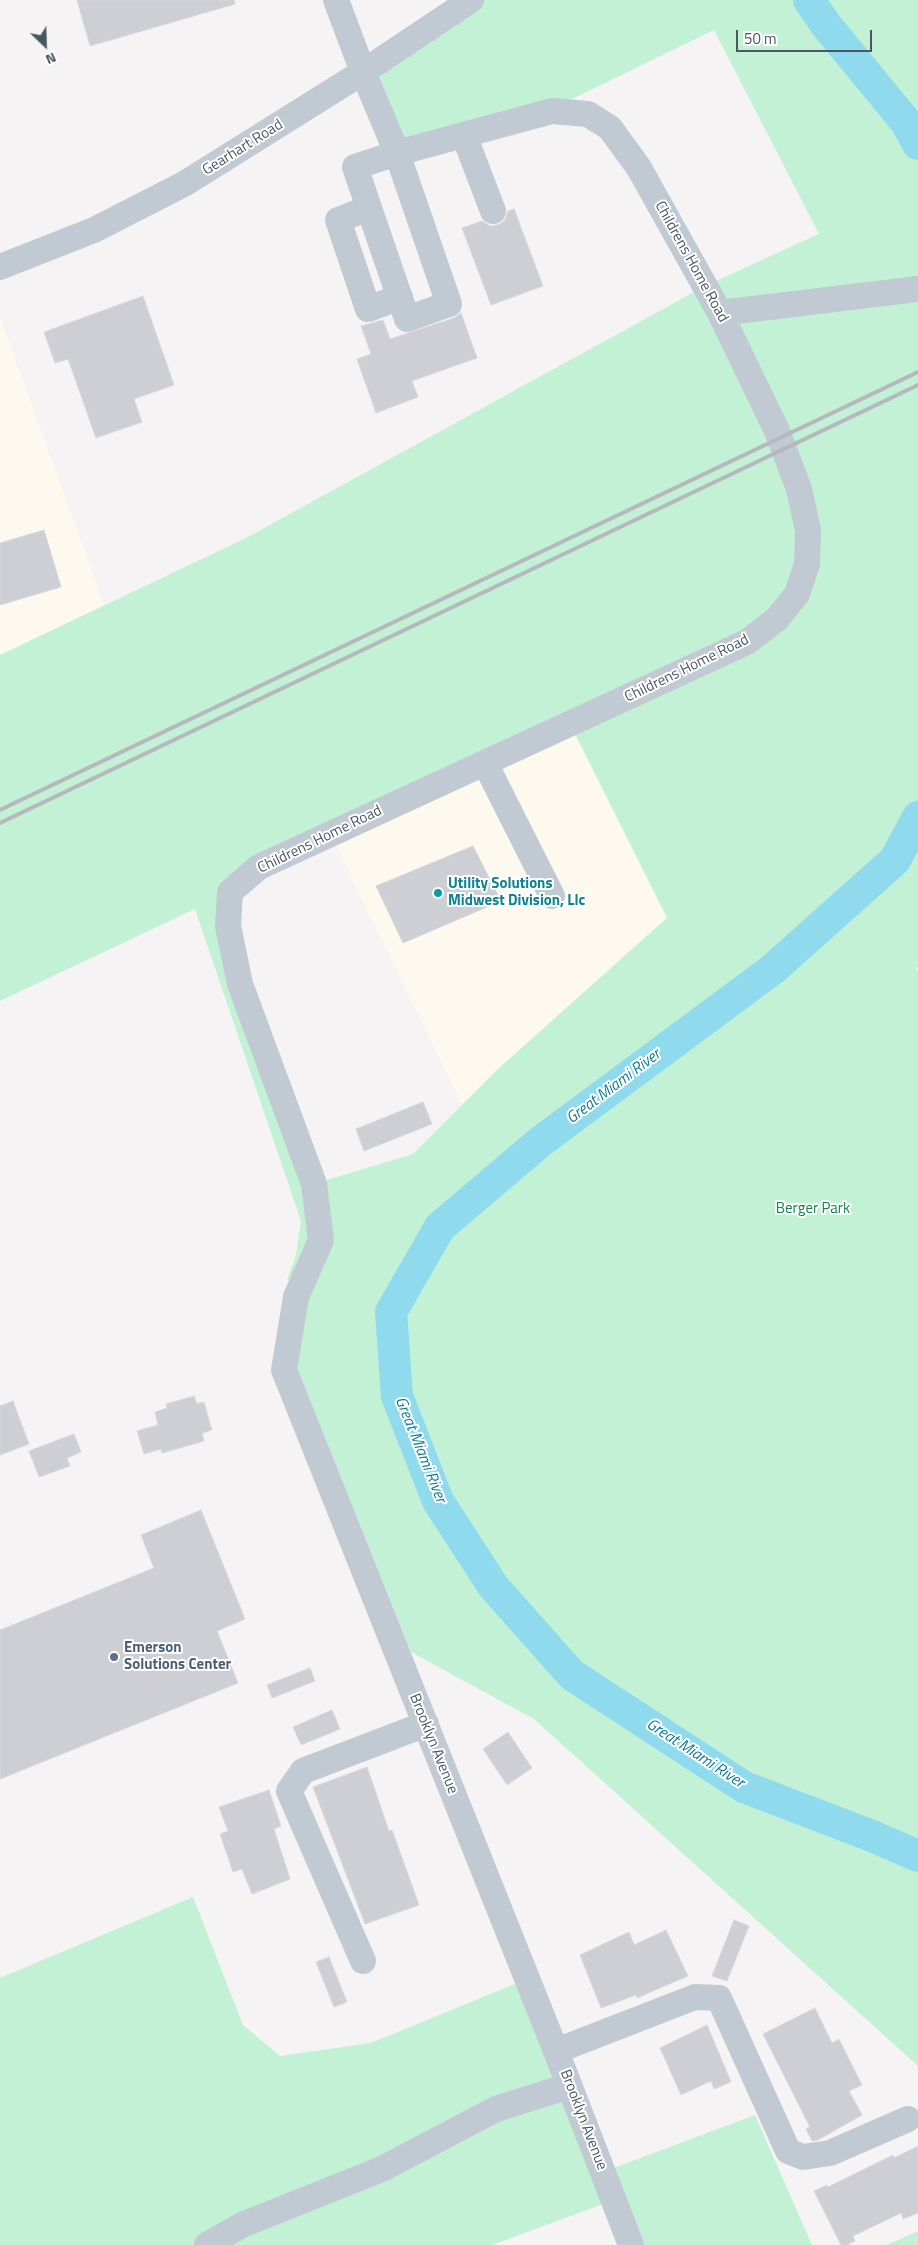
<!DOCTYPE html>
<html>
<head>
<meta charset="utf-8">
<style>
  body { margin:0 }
  #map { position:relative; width:918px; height:2245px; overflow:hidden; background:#f5f3f3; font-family:"Titillium Web",sans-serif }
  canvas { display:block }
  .north { position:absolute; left:20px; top:20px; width:50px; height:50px; -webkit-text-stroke:4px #fff; paint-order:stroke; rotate:156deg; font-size:14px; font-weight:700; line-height:20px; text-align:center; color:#4a5661 }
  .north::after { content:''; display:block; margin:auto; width:18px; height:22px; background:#4a5661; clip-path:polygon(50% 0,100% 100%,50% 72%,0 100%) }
  .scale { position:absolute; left:736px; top:30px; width:136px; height:22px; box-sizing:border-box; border:2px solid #4a5661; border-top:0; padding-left:6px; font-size:15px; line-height:18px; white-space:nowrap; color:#4a5661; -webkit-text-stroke:4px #fff; paint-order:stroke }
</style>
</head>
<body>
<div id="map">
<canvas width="918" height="2245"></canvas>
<div class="north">N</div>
<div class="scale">50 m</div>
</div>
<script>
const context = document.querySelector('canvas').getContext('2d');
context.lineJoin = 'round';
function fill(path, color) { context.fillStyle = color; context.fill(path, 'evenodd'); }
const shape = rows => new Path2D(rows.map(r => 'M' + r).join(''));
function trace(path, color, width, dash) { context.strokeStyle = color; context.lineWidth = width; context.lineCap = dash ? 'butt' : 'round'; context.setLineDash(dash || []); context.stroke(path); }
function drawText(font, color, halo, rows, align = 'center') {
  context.font = font + ' "Titillium Web",sans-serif'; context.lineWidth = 4; context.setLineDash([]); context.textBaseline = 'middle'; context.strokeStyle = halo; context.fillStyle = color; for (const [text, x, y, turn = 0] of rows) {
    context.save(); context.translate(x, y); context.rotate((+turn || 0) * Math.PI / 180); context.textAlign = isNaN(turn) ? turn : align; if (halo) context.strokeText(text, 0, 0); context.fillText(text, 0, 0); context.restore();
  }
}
fill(shape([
  [0,317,104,605,0,655],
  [570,724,667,918,500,1067,462,1104,330,834]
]), '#fdf9ef');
fill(shape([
  [471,0,918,0,918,966,916,968,918,972,918,2066,534,1719,391,1641,284,1370,305,1276,287,1280,296,1255,301,1221,195,909,0,1001,0,655,246,538,705,286,819,234,714,30,570,100,396,142,363,72],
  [570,724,667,918,500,1067,413,1154,314,1184,228,926,259,867],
  [193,1897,243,2025,280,2056,371,2043,527,1979,603,2172,755,2115,812,2245,631,2245,614,2200,492,2245,0,2245,0,1978],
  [918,2231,918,2245,887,2245]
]), '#c3f1d5');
trace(shape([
  [809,0,826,25,906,122,918,144],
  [918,817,895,860,773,969,540,1142,440,1227,391,1312,397,1396,438,1501,493,1586,572,1675,744,1787,872,1836,918,1856]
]), '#90daee', 32);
const building = shape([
  [77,0,234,0,235,4,90,46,77,0],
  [514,209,543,286,491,305,462,228,482,221,490,226,498,225,505,220,508,211,514,209],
  [143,296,174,385,134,399,142,422,96,438,68,359,55,363,44,332,143,296],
  [461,313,477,358,412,381,418,397,376,413,357,359,371,354,361,326,383,320,390,339,454,318,461,313],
  [44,530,61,587,0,605,0,543,44,530],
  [473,846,501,901,403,943,376,886,473,846],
  [423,1102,432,1124,364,1151,356,1129,423,1102],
  [194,1396,197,1404,204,1402,212,1430,202,1433,204,1441,162,1453,161,1449,144,1454,137,1431,158,1425,155,1412,167,1408,166,1404,194,1396],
  [13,1401,29,1444,0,1455,0,1406,13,1401],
  [74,1434,81,1452,67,1458,70,1466,39,1477,29,1451,74,1434],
  [201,1510,245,1619,217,1631,238,1683,0,1779,0,1630,154,1568,141,1535,201,1510],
  [310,1668,315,1681,272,1698,267,1685,310,1668],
  [332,1710,340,1729,301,1745,293,1727,332,1710],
  [508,1732,532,1768,507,1785,483,1749,508,1732],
  [367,1767,389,1831,392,1830,419,1905,365,1924,313,1787,367,1767],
  [269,1790,281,1826,274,1829,290,1879,252,1894,242,1869,233,1872,220,1834,228,1831,219,1807,269,1790],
  [734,1920,749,1926,727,1981,712,1976,734,1920],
  [666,1930,688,1976,637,1998,636,1995,601,2008,580,1955,629,1932,634,1945,666,1930],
  [329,1957,347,2002,334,2007,316,1962,329,1957],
  [815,2008,832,2043,839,2039,862,2085,849,2091,862,2115,818,2140,812,2141,806,2129,810,2127,763,2034,815,2008],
  [707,2025,731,2082,714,2089,711,2081,681,2095,660,2048,707,2025],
  [918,2146,918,2213,903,2219,901,2213,853,2236,855,2241,847,2245,841,2245,814,2191,827,2185,828,2187,893,2155,894,2158,918,2146]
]);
fill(building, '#cdcfd5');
trace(building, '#d7d9de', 1);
trace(shape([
  [336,0,363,72,397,153,552,111,588,114,610,128,639,168,720,313,777,431,799,489,808,530,807,564,797,594,777,619,747,642,259,867,230,892,228,926,240,984,314,1184,321,1240,296,1297,284,1370,556,2051,631,2245],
  [464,135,493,211],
  [397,153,449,304,407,319,355,167,397,153],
  [369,208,338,220,368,309,400,297],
  [0,267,94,230,184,184,363,72,471,0],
  [720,313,918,289],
  [485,763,552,896],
  [363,1961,289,1791,303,1771,426,1724],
  [556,2051,695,1997,719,1998,788,2151,803,2157,830,2153,908,2119],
  [207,2245,242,2225,382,2169,496,2109,569,2086]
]), '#c1cad2', 26);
trace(shape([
  [0,810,918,372],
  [0,823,918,385]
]), '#b5b8bd', 4);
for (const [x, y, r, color] of [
  [438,893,5,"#0f9aa8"],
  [114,1657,5,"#5c6f8a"]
]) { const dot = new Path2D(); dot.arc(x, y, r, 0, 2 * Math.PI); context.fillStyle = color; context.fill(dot); trace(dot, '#fff', 2); }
drawText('15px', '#4a5661', '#fff', [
  ["Gearhart Road",243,148,-32],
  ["Childrens Home Road",691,262,61],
  ["Childrens Home Road",687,669,-26],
  ["Childrens Home Road",320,840,-26],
  ["Brooklyn Avenue",433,1744,68],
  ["Brooklyn Avenue",583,2120,69]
]);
drawText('bold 15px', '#0d838f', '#fff', [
  ["Utility Solutions",448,884],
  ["Midwest Division, Llc",448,901]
], 'left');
drawText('15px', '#17864f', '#fff', [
  ["Berger Park",813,1209]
]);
drawText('bold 15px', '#4e5e75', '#fff', [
  ["Emerson",124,1648],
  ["Solutions Center",124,1665]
], 'left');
drawText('italic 16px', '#0c7c9b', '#fff', [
  ["Great Miami River",614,1087,-37],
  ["Great Miami River",420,1450,68],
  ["Great Miami River",695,1754,33]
]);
</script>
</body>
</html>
